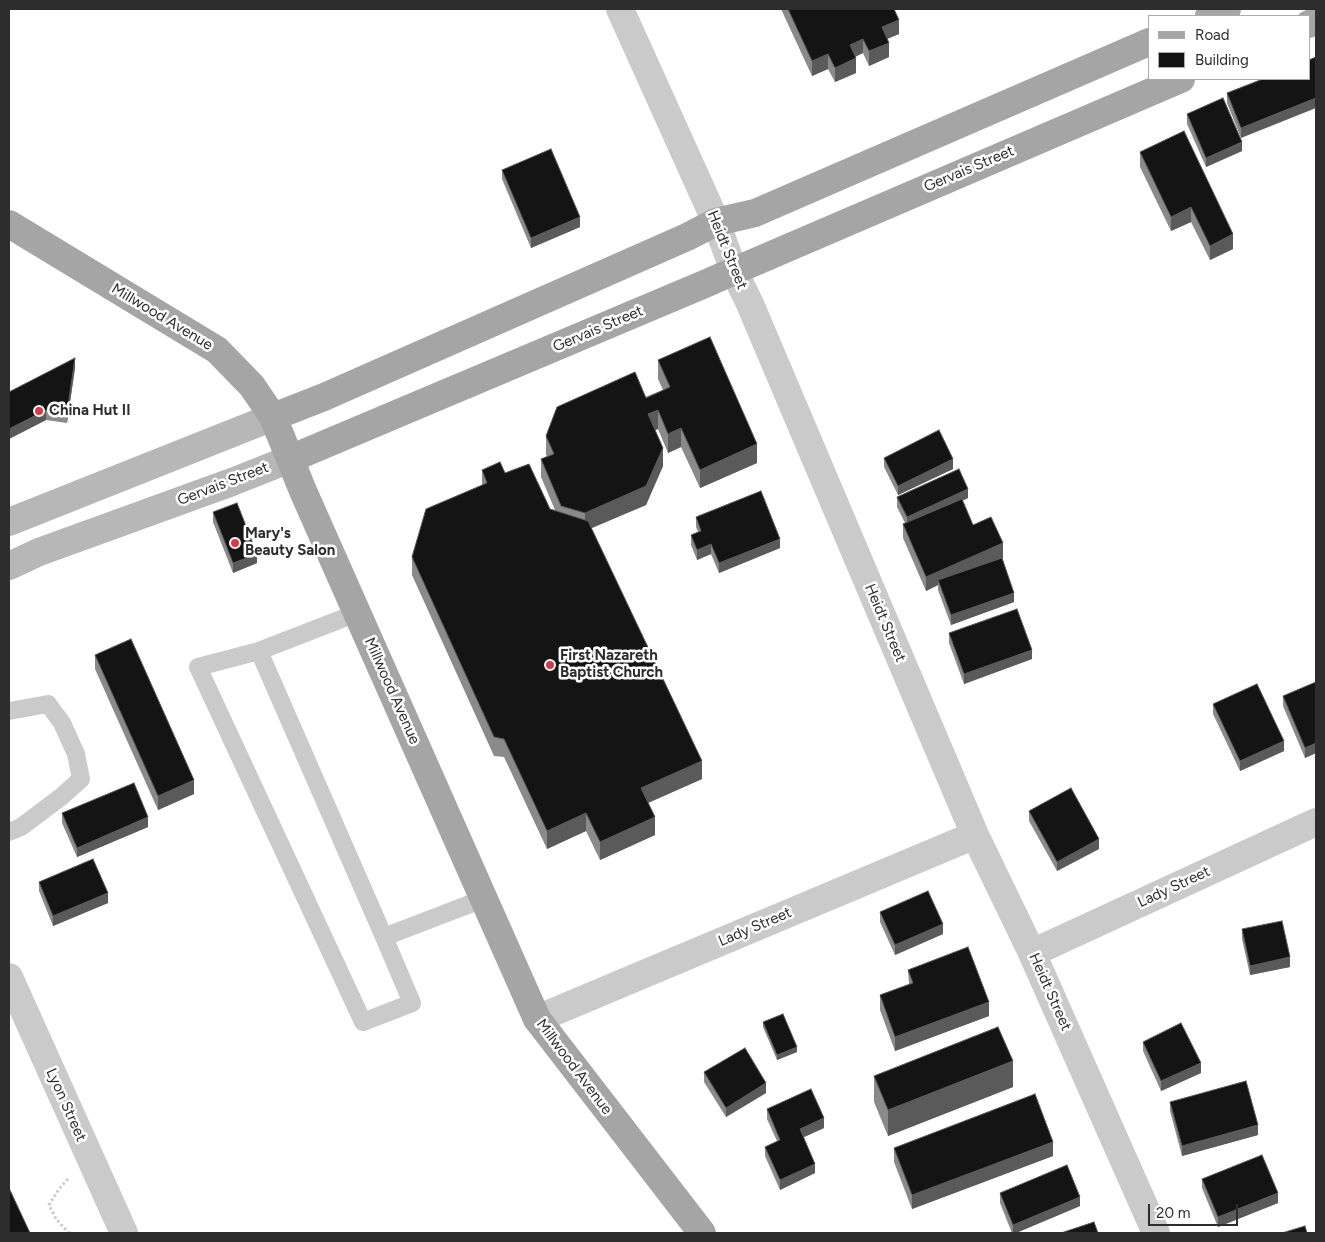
<!DOCTYPE html>
<html>
<head>
<meta charset="utf-8">
<style>
  body { margin:0 }
  #map { position:relative; width:1325px; height:1242px; overflow:hidden; background:#fff; font-family:Figtree,sans-serif }
  canvas { display:block }
  .frame { position:absolute; inset:0; border:10px solid #2d2d2d; pointer-events:none }
  .legend { position:absolute; left:1148px; top:15px; width:162px; height:65px; box-sizing:border-box; background:#fff; border:1px solid #ababab; margin:0; padding:6px 9px; list-style:none; font-size:15px; color:#2d2d2d }
  .legend li { display:flex; align-items:center; gap:10px; height:25px }
  .legend b { width:25px; border:1px solid #ababab }
  .scale { position:absolute; left:1148px; top:1204px; width:90px; height:22px; box-sizing:border-box; border:2px solid #2d2d2d; border-top:0; padding-left:6px; font-size:15px; line-height:18px; white-space:nowrap; color:#2d2d2d; -webkit-text-stroke:4px #fff; paint-order:stroke }
</style>
</head>
<body>
<div id="map">
<canvas width="1325" height="1242"></canvas>
<div class="frame"></div>
<ul class="legend">
<li><b style="height:6px;background:#a5a5a5"></b>Road</li>
<li><b style="height:14px;background:#141414"></b>Building</li>
</ul>
<div class="scale">20 m</div>
</div>
<script>
const context = document.querySelector('canvas').getContext('2d');
context.lineJoin = 'round';
const shape = rows => new Path2D(rows.map(r => 'M' + r).join(''));
function trace(path, color, width, dash) { context.strokeStyle = color; context.lineWidth = width; context.lineCap = dash ? 'butt' : 'round'; context.setLineDash(dash || []); context.stroke(path); }
function fill(path, color) { context.fillStyle = color; context.fill(path, 'evenodd'); }
function drawText(font, color, halo, rows, align = 'center') {
  context.font = font + ' Figtree,sans-serif'; context.lineWidth = 5; context.setLineDash([]); context.textBaseline = 'middle'; context.strokeStyle = halo; context.fillStyle = color; for (const [text, x, y, turn = 0] of rows) {
    context.save(); context.translate(x, y); context.rotate((+turn || 0) * Math.PI / 180); context.textAlign = isNaN(turn) ? turn : align; if (halo) context.strokeText(text, 0, 0); context.fillText(text, 0, 0); context.restore();
  }
}
trace(shape([
  [68,1179,59,1189,49,1205,56,1219,69,1233]
]), '#cacaca', 3, [2.5, 2.5]);
trace(shape([
  [357,613,259,651,384,937,483,899],
  [259,651,198,667,363,1022,412,1003,384,937],
  [9,711,48,704,62,723,76,754,81,779,61,797,21,827,9,832]
]), '#cacaca', 18);
trace(shape([
  [620,9,716,222,734,271,750,304,975,835,1032,953,1156,1233],
  [1032,953,1316,822],
  [9,977,124,1233],
  [537,1019,975,835]
]), '#cacaca', 28);
trace(shape([
  [9,522,273,417],
  [9,566,39,552,232,482,290,459]
]), '#b7b7b7', 28);
trace(shape([
  [1209,16,1227,9],
  [1309,24,1316,21],
  [9,224,217,350,252,386,273,417,303,491,537,1019,702,1233],
  [273,417,324,397,687,237,716,222,755,213,1149,42],
  [290,459,707,283,734,271,1181,79]
]), '#a5a5a5', 28);
fill(shape([
  [781,9,894,9,899,34,887,39,889,57,869,66,863,53,855,57,856,73,835,82,828,69,812,76],
  [1316,57,1241,138,1227,103,1227,93],
  [1187,114,1242,151,1206,167,1187,124],
  [1140,152,1233,249,1210,260,1191,222,1171,231,1140,167],
  [502,170,580,227,531,248,502,179],
  [658,360,757,463,700,488,681,447,668,453,658,429,655,430,663,466,646,505,591,528,702,779,648,803,655,835,600,860,586,831,547,849,504,757,494,756,412,575,412,557,482,485,482,470,505,473,550,509,555,510,541,477,541,459,547,456,546,455,546,436,663,390,658,379],
  [75,368,67,423,46,420,9,439,9,392],
  [884,458,953,469,898,495,884,467],
  [897,497,968,498,962,501,973,525,1003,558,1002,558,1014,602,951,625,938,590,938,585,926,591,903,538,903,524,905,523,897,507],
  [213,512,257,563,233,573,213,522],
  [696,517,780,548,719,573,711,554,697,560,691,545,691,535,698,532,696,527],
  [949,633,1032,659,964,684,949,643],
  [95,655,194,794,158,810,95,669],
  [1316,682,1316,753,1305,758,1283,706,1283,696],
  [1213,704,1284,751,1240,771,1213,714],
  [1029,811,1099,849,1057,871,1029,821],
  [62,813,148,827,77,857,62,823],
  [39,882,108,903,53,926,39,891],
  [880,912,943,934,895,955,880,922],
  [1242,929,1290,967,1250,975,1242,939],
  [908,970,989,1016,895,1051,880,1010,880,995,909,984],
  [763,1022,797,1052,777,1060,763,1027],
  [1143,1042,1201,1073,1161,1091,1143,1051],
  [704,1072,766,1093,726,1117,704,1082],
  [874,1076,1013,1087,888,1136,874,1102],
  [1170,1102,1258,1135,1182,1156,1170,1111],
  [767,1109,824,1128,803,1137,815,1173,780,1190,765,1156,765,1147,777,1141,767,1119],
  [894,1148,1053,1156,912,1209,894,1162],
  [1202,1179,1278,1203,1218,1227,1202,1188],
  [1000,1193,1080,1206,1016,1233,1012,1233,1000,1203]
]), '#8a8a8a');
fill(shape([
  [899,20,899,34,882,41,882,27],
  [863,39,863,53,850,59,850,45],
  [889,43,889,57,869,66,869,51],
  [828,54,828,69,812,76,812,61],
  [856,58,856,73,835,82,835,68],
  [1316,98,1316,108,1241,138,1241,128],
  [1242,142,1242,151,1206,167,1206,158],
  [1191,207,1191,222,1171,231,1171,217],
  [580,217,580,227,531,248,531,238],
  [1233,234,1233,249,1210,260,1210,246],
  [75,358,75,368,67,423,67,413],
  [46,410,46,420,9,439,9,429],
  [658,410,658,429,648,433,648,414],
  [681,428,681,447,668,453,668,434],
  [757,444,757,463,700,488,700,470],
  [663,448,663,466,646,505,585,531,585,513],
  [953,459,953,469,898,495,898,486],
  [968,489,968,498,907,526,907,517],
  [780,539,780,548,719,573,719,563],
  [1003,543,1003,558,940,585,938,580,938,585,926,591,926,577],
  [711,544,711,554,697,560,697,550],
  [257,554,257,563,233,573,233,563],
  [1014,593,1014,602,951,625,951,615],
  [1032,650,1032,659,964,684,964,674],
  [1284,741,1284,751,1240,771,1240,761],
  [1316,743,1316,753,1305,758,1305,748],
  [702,761,702,779,641,806,641,788],
  [194,780,194,794,158,810,158,796],
  [586,813,586,831,547,849,547,831],
  [148,817,148,827,77,857,77,848],
  [655,817,655,835,600,860,600,842],
  [1099,839,1099,849,1057,871,1057,862],
  [108,893,108,903,53,926,53,916],
  [943,924,943,934,895,955,895,945],
  [1290,957,1290,967,1250,975,1250,966],
  [989,1002,989,1016,895,1051,895,1037],
  [797,1047,797,1052,777,1060,777,1055],
  [1013,1061,1013,1087,888,1136,888,1110],
  [1201,1063,1201,1073,1161,1091,1161,1081],
  [766,1083,766,1093,726,1117,726,1108],
  [824,1118,824,1128,800,1139,800,1129],
  [1258,1125,1258,1135,1182,1156,1182,1146],
  [1053,1142,1053,1156,912,1209,912,1195],
  [815,1164,815,1173,780,1190,780,1180],
  [1278,1193,1278,1203,1218,1227,1218,1217],
  [1080,1197,1080,1206,1016,1233,1013,1233,1013,1225]
]), '#5a5a5a');
const building = shape([
  [788,9,894,9,899,20,882,27,889,43,869,51,863,39,850,45,856,58,835,68,828,54,812,61,788,9],
  [1316,57,1316,98,1241,128,1227,93,1263,79,1309,79,1309,60,1316,57],
  [1223,98,1242,142,1206,158,1187,114,1223,98],
  [1184,131,1233,234,1210,246,1191,207,1171,217,1140,152,1184,131],
  [551,149,580,217,531,238,502,170,551,149],
  [710,337,757,444,700,470,681,428,668,434,658,410,648,414,663,448,646,486,585,513,561,506,541,459,554,454,546,436,557,407,635,372,646,398,670,387,658,360,710,337],
  [75,358,67,413,46,410,9,429,9,392,75,358],
  [939,430,953,459,898,486,884,458,939,430],
  [500,462,505,473,529,464,550,509,588,521,702,761,641,788,655,817,600,842,586,813,547,831,504,739,494,737,412,557,426,509,487,483,482,470,500,462],
  [959,469,968,489,907,517,897,497,959,469],
  [761,491,780,539,719,563,711,544,697,550,691,535,701,531,696,517,761,491],
  [962,499,973,525,991,517,1003,543,926,577,903,524,962,499],
  [237,503,257,554,233,563,213,512,237,503],
  [1002,558,1014,593,951,615,938,580,1002,558],
  [1017,609,1032,650,964,674,949,633,1017,609],
  [131,639,194,780,158,796,95,655,131,639],
  [1316,682,1316,743,1305,748,1283,696,1316,682],
  [1257,684,1284,741,1240,761,1213,704,1257,684],
  [134,783,148,817,77,848,62,813,134,783],
  [1071,788,1099,839,1057,862,1029,811,1071,788],
  [93,859,108,893,53,916,39,882,93,859],
  [928,891,943,924,895,945,880,912,928,891],
  [1282,921,1290,957,1250,966,1242,929,1282,921],
  [968,947,989,1002,895,1037,880,995,913,983,908,970,968,947],
  [783,1014,797,1047,777,1055,763,1022,783,1014],
  [1181,1023,1201,1063,1161,1081,1143,1042,1181,1023],
  [998,1027,1013,1061,888,1110,874,1076,998,1027],
  [745,1048,766,1083,726,1108,704,1072,745,1048],
  [1246,1081,1258,1125,1182,1146,1170,1102,1246,1081],
  [811,1089,824,1118,800,1129,815,1164,780,1180,765,1147,780,1140,767,1109,811,1089],
  [1035,1094,1053,1142,912,1195,894,1148,1035,1094],
  [1262,1155,1278,1193,1218,1217,1202,1179,1262,1155],
  [1067,1165,1080,1197,1013,1225,1000,1193,1067,1165],
  [9,1188,30,1233,9,1233,9,1188],
  [1094,1222,1098,1233,1061,1233,1094,1222],
  [1305,1226,1307,1233,1282,1233,1305,1226]
]);
fill(building, '#141414');
trace(building, '#5a5a5a', 1);
for (const [x, y, r, color] of [
  [39,411,5,"#d93947"],
  [235,543,5,"#d93947"],
  [550,665,5,"#d93947"]
]) { const dot = new Path2D(); dot.arc(x, y, r, 0, 2 * Math.PI); context.fillStyle = color; context.fill(dot); trace(dot, '#fff', 2); }
drawText('15px', '#2d2d2d', '#fff', [
  ["Gervais Street",969,169,-23],
  ["Heidt Street",727,250,68],
  ["Millwood Avenue",162,317,31],
  ["Gervais Street",598,329,-23],
  ["Gervais Street",223,484,-21],
  ["Heidt Street",885,623,67],
  ["Millwood Avenue",392,691,66],
  ["Lady Street",1174,887,-25],
  ["Lady Street",755,927,-23],
  ["Heidt Street",1050,992,66],
  ["Millwood Avenue",574,1067,53],
  ["Lyon Street",66,1105,66]
]);
drawText('bold 15px', '#2d2d2d', '#fff', [
  ["China Hut II",49,411],
  ["Mary's",245,534],
  ["Beauty Salon",245,551],
  ["First Nazareth",560,656],
  ["Baptist Church",560,673]
], 'left');
</script>
</body>
</html>
